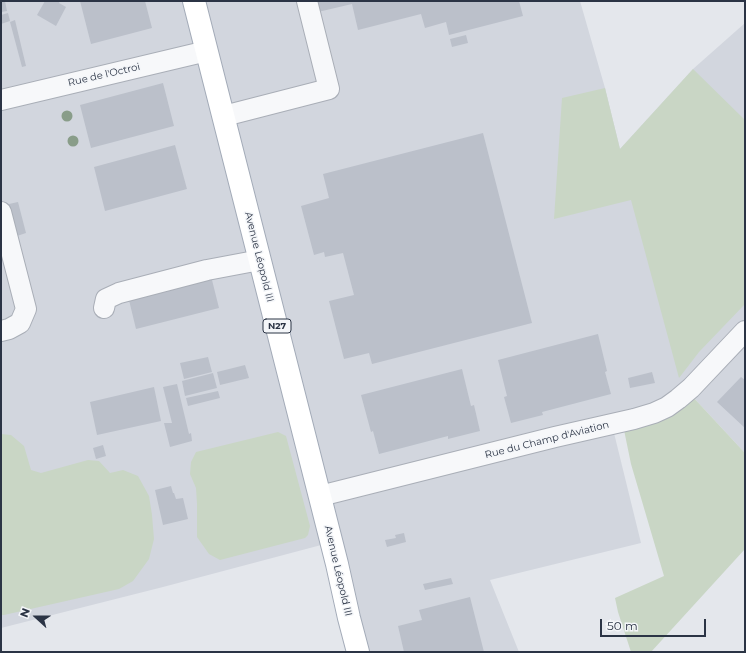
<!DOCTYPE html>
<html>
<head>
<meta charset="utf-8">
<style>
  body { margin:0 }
  #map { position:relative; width:746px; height:653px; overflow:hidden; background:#e4e7ec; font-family:Montserrat,sans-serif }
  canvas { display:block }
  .frame { position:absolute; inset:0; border:2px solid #2b3445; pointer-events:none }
  .north { position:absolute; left:16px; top:597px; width:40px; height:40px; -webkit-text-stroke:3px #f4f6f9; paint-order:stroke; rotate:291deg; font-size:11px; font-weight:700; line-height:16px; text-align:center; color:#2b3445 }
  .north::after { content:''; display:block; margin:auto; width:14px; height:18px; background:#2b3445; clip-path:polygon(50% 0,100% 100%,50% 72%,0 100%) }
  .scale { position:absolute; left:600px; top:619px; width:106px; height:18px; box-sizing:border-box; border:2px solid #2b3445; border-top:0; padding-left:5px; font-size:12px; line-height:14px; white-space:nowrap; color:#2b3445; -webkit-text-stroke:3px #f4f6f9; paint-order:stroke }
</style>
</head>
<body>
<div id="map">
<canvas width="746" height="653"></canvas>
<div class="frame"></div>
<div class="north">N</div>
<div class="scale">50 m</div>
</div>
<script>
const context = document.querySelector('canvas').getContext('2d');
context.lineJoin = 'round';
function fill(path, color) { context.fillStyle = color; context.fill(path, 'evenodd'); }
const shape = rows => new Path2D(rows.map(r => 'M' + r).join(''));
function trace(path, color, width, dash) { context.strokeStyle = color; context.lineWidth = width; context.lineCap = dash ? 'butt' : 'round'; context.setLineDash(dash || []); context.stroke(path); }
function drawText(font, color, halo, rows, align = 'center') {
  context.font = font + ' Montserrat,sans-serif'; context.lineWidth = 3; context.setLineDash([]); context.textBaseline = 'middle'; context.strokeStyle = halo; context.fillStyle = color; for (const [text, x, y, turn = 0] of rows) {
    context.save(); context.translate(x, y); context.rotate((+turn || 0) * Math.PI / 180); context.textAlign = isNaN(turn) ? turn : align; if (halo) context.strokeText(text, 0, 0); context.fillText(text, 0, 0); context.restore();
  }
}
fill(shape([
  [1,1,580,1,605,88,620,149,693,69,745,23,745,453,692,396,614,433,641,543,490,580,519,652,369,652,340,540,163,587,1,628]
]), '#d2d6de');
fill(shape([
  [693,69,745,120,745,304,699,352,679,378,631,200,554,219,562,98,605,88,620,149],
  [692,396,745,453,745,549,651,652,631,652,618,612,615,598,664,576,631,464,624,430],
  [278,432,286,436,310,526,308,535,305,538,220,560,209,554,197,537,197,504,196,488,190,474,191,462,196,452],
  [1,434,11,435,24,446,31,470,41,473,88,460,99,461,110,473,123,470,138,476,149,496,152,515,154,539,149,559,133,581,119,589,4,615,1,615]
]), '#c9d6c5');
fill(shape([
  [1,1,5,1,7,11,1,12],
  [45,1,60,1,59,3,66,7,56,26,37,15],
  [80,1,145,1,152,28,91,44],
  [315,1,519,1,523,16,449,35,446,22,425,28,421,14,358,30,352,4,318,12],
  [8,13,10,21,1,24,1,15],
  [15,20,26,66,22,67,10,22],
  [466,35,468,43,452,47,450,39],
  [163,83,174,126,91,148,80,105],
  [483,133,532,323,372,364,369,353,344,359,329,301,354,295,343,253,325,257,324,252,314,255,301,206,329,198,323,174],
  [175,145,187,189,105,211,94,167],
  [18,202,26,233,17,236,9,204],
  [211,276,219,308,136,329,128,296],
  [598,334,607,371,605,372,611,394,542,412,543,415,511,423,504,397,507,396,498,360],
  [208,357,212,372,184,379,180,363],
  [245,365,249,378,220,385,217,372],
  [462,369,471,406,474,405,480,431,448,439,448,436,379,454,373,431,371,432,361,395],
  [652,372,655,383,630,388,628,378],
  [213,373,217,388,185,396,182,381],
  [741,377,745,380,745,428,717,402],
  [177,384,189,434,191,433,192,441,170,447,164,423,172,423,163,387],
  [154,387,161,421,97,435,90,402],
  [218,391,220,398,188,406,186,398],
  [103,445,106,456,96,459,93,448],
  [171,486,173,493,174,493,176,499,183,498,188,519,163,525,155,490],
  [404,533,406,542,387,547,385,540,396,538,395,535],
  [451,578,453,584,425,590,423,584],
  [470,597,484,652,404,652,398,626,422,620,419,610]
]), '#bbc0ca');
const minor = shape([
  [1,100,207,51],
  [224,116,329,89,307,1],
  [1,212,26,309,20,323,9,329,1,331],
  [104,308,106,299,119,293,207,270,260,260],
  [320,496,555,437,634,419,654,413,667,407,678,399,691,388,745,331]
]);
const major = shape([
  [194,1,337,564,349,618,358,652]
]);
trace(minor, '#a9aeb7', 22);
trace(major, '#a3abb8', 24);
trace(minor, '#f7f8fa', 20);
trace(major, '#fff', 22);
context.fillStyle = '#899d89';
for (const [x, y] of [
  [67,116],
  [73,141]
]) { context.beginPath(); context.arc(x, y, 5.5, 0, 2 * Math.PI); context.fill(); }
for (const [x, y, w] of [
  [277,326,28]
]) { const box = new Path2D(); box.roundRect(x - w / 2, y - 7, w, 14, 3); context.fillStyle = '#f4f6f9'; context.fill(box); trace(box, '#2b3445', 1); }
drawText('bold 9px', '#2b3445', null, [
  ["N27",277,326]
]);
drawText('10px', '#2b3445', '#f4f6f9', [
  ["Rue de l'Octroi",104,75,-13],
  ["Avenue Léopold III",259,257,76],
  ["Rue du Champ d'Aviation",547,440,-14],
  ["Avenue Léopold III",338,571,77]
]);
</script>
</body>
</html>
